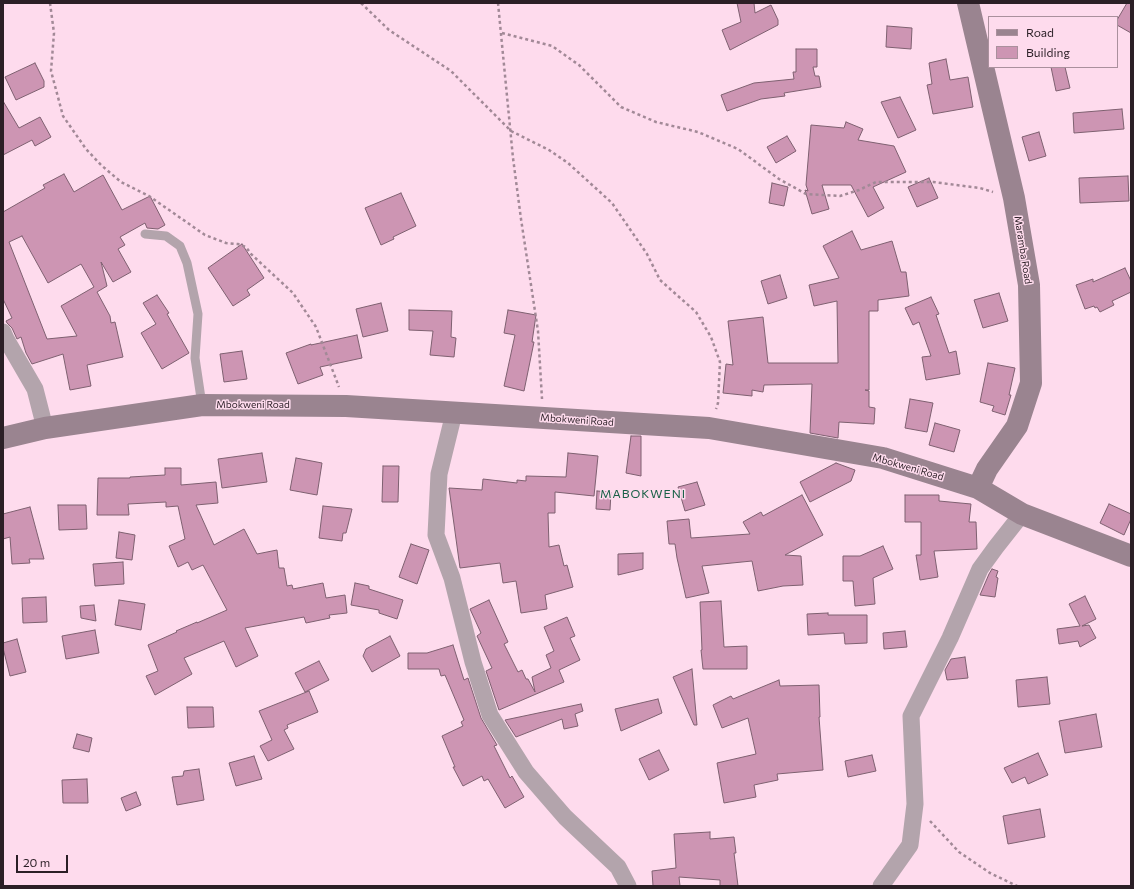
<!DOCTYPE html>
<html>
<head>
<meta charset="utf-8">
<style>
  body { margin:0 }
  #map { position:relative; width:1134px; height:889px; overflow:hidden; background:#fedbed; font-family:Commissioner,sans-serif }
  canvas { display:block }
  .frame { position:absolute; inset:0; border:4px solid #2b1f26; pointer-events:none }
  .legend { position:absolute; left:988px; top:16px; width:130px; height:52px; box-sizing:border-box; background:#fedbed; border:1px solid #aa909d; margin:0; padding:5px 7px; list-style:none; font-size:12px; color:#2b1f26 }
  .legend li { display:flex; align-items:center; gap:8px; height:20px }
  .legend b { width:20px; border:1px solid #aa909d }
  .scale { position:absolute; left:16px; top:855px; width:52px; height:18px; box-sizing:border-box; border:2px solid #2b1f26; border-top:0; padding-left:5px; font-size:12px; line-height:14px; white-space:nowrap; color:#2b1f26; -webkit-text-stroke:3px #fedbed; paint-order:stroke }
</style>
</head>
<body>
<div id="map">
<canvas width="1134" height="889"></canvas>
<div class="frame"></div>
<ul class="legend">
<li><b style="height:5px;background:#9a8490"></b>Road</li>
<li><b style="height:11px;background:#cd95b3"></b>Building</li>
</ul>
<div class="scale">20 m</div>
</div>
<script>
const context = document.querySelector('canvas').getContext('2d');
context.lineJoin = 'round';
function fill(path, color) { context.fillStyle = color; context.fill(path, 'evenodd'); }
const shape = rows => new Path2D(rows.map(r => 'M' + r).join(''));
function trace(path, color, width, dash) { context.strokeStyle = color; context.lineWidth = width; context.lineCap = dash ? 'butt' : 'round'; context.setLineDash(dash || []); context.stroke(path); }
function drawText(font, color, halo, rows, align = 'center') {
  context.font = font + ' Commissioner,sans-serif'; context.lineWidth = 3; context.setLineDash([]); context.textBaseline = 'middle'; context.strokeStyle = halo; context.fillStyle = color; for (const [text, x, y, turn = 0] of rows) {
    context.save(); context.translate(x, y); context.rotate((+turn || 0) * Math.PI / 180); context.textAlign = isNaN(turn) ? turn : align; if (halo) context.strokeText(text, 0, 0); context.fillText(text, 0, 0); context.restore();
  }
}
const building = shape([
  [737,3,754,3,755,13,771,5,778,20,778,25,730,50,722,30,741,22,737,3],
  [1127,3,1131,3,1131,33,1117,25,1117,20,1127,3],
  [887,26,912,28,911,49,886,47,887,26],
  [796,49,817,49,817,67,813,67,815,76,819,76,821,87,784,93,785,96,761,99,727,111,721,95,754,83,794,79,793,72,796,72,796,49],
  [946,59,950,80,968,77,973,107,933,114,927,85,932,84,929,63,946,59],
  [35,63,44,81,44,87,16,100,5,77,35,63],
  [1051,67,1065,67,1070,88,1056,91,1051,67],
  [900,97,916,130,898,138,881,102,900,97],
  [3,101,19,128,40,117,51,137,35,146,32,140,3,155,3,101],
  [1122,109,1124,129,1074,133,1073,113,1122,109],
  [846,122,863,129,858,140,894,146,906,172,873,187,884,208,868,217,851,185,822,185,829,209,812,214,805,190,808,191,806,185,811,125,844,128,846,122],
  [1039,132,1046,156,1029,161,1022,137,1039,132],
  [787,136,796,151,776,163,767,147,787,136],
  [64,174,74,192,103,175,122,210,150,196,165,225,158,229,147,228,145,223,120,237,125,245,118,249,131,272,113,282,101,262,107,286,97,292,110,316,111,323,115,322,123,357,87,365,91,386,70,390,63,354,32,364,26,353,21,337,17,339,12,328,7,323,6,321,12,318,3,299,3,212,45,188,43,185,64,174],
  [22,236,48,283,81,264,94,287,61,306,77,336,47,339,9,242,22,236],
  [1128,176,1129,201,1080,203,1079,178,1128,176],
  [929,178,938,198,917,207,908,187,929,178],
  [772,183,788,187,784,206,769,203,772,183],
  [401,193,416,226,393,237,394,239,381,245,365,208,401,193],
  [852,231,861,250,892,241,901,272,906,272,909,296,878,300,878,311,869,311,869,390,865,390,869,391,869,407,875,408,874,424,839,422,838,438,810,433,812,384,764,385,763,392,752,390,752,396,723,393,726,364,733,365,728,321,763,317,768,363,838,363,837,301,814,306,809,285,839,278,823,246,852,231],
  [242,244,264,278,247,290,250,295,233,306,208,268,242,244],
  [1125,268,1131,281,1131,292,1112,301,1114,305,1100,312,1097,307,1095,308,1094,306,1085,309,1076,285,1093,279,1093,282,1125,268],
  [780,275,787,298,768,304,761,281,780,275],
  [999,293,1008,321,983,328,974,300,999,293],
  [157,295,169,313,167,314,189,353,162,369,141,333,156,324,143,303,157,295],
  [931,297,939,314,936,315,949,353,956,351,960,374,926,380,922,357,931,356,919,322,913,325,905,308,931,297],
  [381,303,388,331,363,337,356,309,381,303],
  [409,310,452,311,451,337,456,338,454,357,430,355,433,331,409,330,409,310],
  [508,310,536,315,532,342,534,342,524,391,504,386,515,335,504,333,508,310],
  [357,335,362,358,320,367,323,375,298,384,286,353,311,344,311,345,357,335],
  [242,351,247,379,224,382,220,354,242,351],
  [988,363,1015,368,1009,395,1011,395,1005,415,992,411,994,406,980,402,988,363],
  [910,399,933,403,927,432,905,428,910,399],
  [935,423,960,430,954,452,929,445,935,423],
  [631,436,641,436,641,476,626,473,631,436],
  [262,453,267,482,222,488,218,459,262,453],
  [568,453,598,456,594,496,555,492,555,513,548,513,549,547,559,545,564,566,567,565,573,587,545,595,547,609,521,613,516,581,503,583,500,563,460,568,449,488,482,490,483,479,517,483,517,480,526,481,526,476,566,477,568,453],
  [296,458,322,463,317,495,290,490,296,458],
  [836,463,855,470,851,481,810,502,800,482,836,463],
  [383,466,399,466,398,502,382,502,383,466],
  [165,468,181,468,181,485,216,482,218,503,196,505,214,545,244,529,257,554,277,550,279,568,284,568,287,586,292,585,293,589,323,583,326,598,345,595,347,613,329,615,330,618,306,623,304,617,245,628,258,656,236,667,224,641,184,658,192,674,155,695,146,676,158,671,148,645,177,632,176,631,197,622,197,623,227,610,203,565,192,570,188,562,178,567,169,546,185,539,178,506,166,507,166,502,128,504,129,515,97,515,98,478,130,478,130,477,165,475,165,468],
  [697,482,705,505,685,511,678,487,697,482],
  [597,491,611,492,610,510,596,509,597,491],
  [802,495,823,535,785,555,801,556,803,585,783,586,758,591,752,561,702,566,709,593,686,598,677,558,675,544,669,544,667,521,689,519,691,538,750,534,743,522,761,512,763,516,802,495],
  [905,495,939,495,939,501,971,504,969,522,976,522,977,549,934,551,938,577,920,580,916,555,921,555,921,522,905,522,905,495],
  [1109,504,1131,514,1131,519,1124,535,1100,523,1109,504],
  [58,505,86,505,87,529,59,530,58,505],
  [323,506,352,509,346,533,343,533,342,541,319,538,323,506],
  [30,507,44,559,29,559,30,563,12,564,10,537,3,539,3,514,30,507],
  [119,532,135,535,132,560,116,558,119,532],
  [411,544,429,550,417,584,399,577,411,544],
  [883,546,893,569,873,578,875,604,855,606,853,581,843,581,843,556,860,556,883,546],
  [643,553,643,569,618,575,618,554,643,553],
  [123,562,124,584,95,586,93,564,123,562],
  [992,569,998,571,996,577,998,578,995,597,980,595,989,574,992,569],
  [355,583,369,586,369,589,403,600,397,619,379,613,379,610,351,605,355,583],
  [1085,596,1096,619,1082,626,1089,625,1096,638,1080,647,1078,641,1059,644,1057,629,1080,626,1069,604,1085,596],
  [46,597,47,622,23,623,22,598,46,597],
  [119,600,145,604,141,630,115,625,119,600],
  [489,600,508,642,504,644,518,672,522,670,526,679,528,679,535,692,532,677,551,668,546,655,554,651,544,627,567,617,575,636,570,638,580,660,559,670,564,682,499,710,486,671,492,668,477,636,481,633,470,609,489,600],
  [721,601,724,647,747,646,747,669,703,669,701,650,702,650,700,602,721,601],
  [94,605,96,621,81,618,80,606,94,605],
  [828,613,828,615,867,615,867,643,845,644,844,633,808,635,807,614,828,613],
  [95,630,99,653,66,659,62,636,95,630],
  [905,631,907,647,884,649,883,633,905,631],
  [390,636,400,656,372,672,363,656,366,649,390,636],
  [17,639,26,672,10,676,3,648,3,643,17,639],
  [453,645,464,680,468,678,481,718,497,745,494,746,510,778,512,776,524,797,505,808,488,779,484,781,482,776,463,786,453,767,455,767,442,736,463,726,461,722,464,720,445,675,441,676,439,669,408,669,408,653,427,653,453,645],
  [965,657,968,678,947,680,945,670,951,659,965,657],
  [319,661,329,680,305,692,295,673,319,661],
  [692,669,697,725,694,725,673,677,692,669],
  [1047,677,1050,704,1018,707,1016,680,1047,677],
  [779,680,780,686,819,685,820,717,819,717,823,770,777,774,778,780,754,785,756,797,724,803,717,763,756,754,748,718,722,728,713,705,731,696,733,699,779,680],
  [309,691,318,712,287,725,288,728,284,730,294,749,268,761,260,746,272,740,259,711,309,691],
  [658,699,662,713,621,731,615,709,658,699],
  [581,704,583,711,575,714,578,726,564,729,562,719,516,737,505,720,581,704],
  [187,707,213,707,214,727,188,728,187,707],
  [1096,714,1102,747,1065,753,1059,721,1096,714],
  [77,734,92,738,89,752,73,748,77,734],
  [659,750,669,770,649,780,639,759,659,750],
  [1038,753,1048,775,1028,784,1025,777,1012,783,1004,768,1038,753],
  [872,755,876,771,848,777,845,761,872,755],
  [254,756,262,779,236,786,229,763,254,756],
  [199,769,204,800,177,805,172,777,183,776,184,771,199,769],
  [87,779,88,803,63,803,62,780,87,779],
  [136,792,141,805,126,811,121,798,136,792],
  [1040,809,1045,837,1008,844,1003,816,1040,809],
  [710,832,710,839,734,837,736,853,734,853,738,886,720,886,720,880,679,877,680,886,653,886,652,871,676,868,674,834,710,832]
]);
fill(building, '#cd95b3');
trace(building, '#7e6070', 1);
trace(shape([
  [50,3,54,33,51,71,63,116,86,149,101,165,121,182,149,196,205,235,226,243,238,244,246,247,251,254,293,293,316,327,339,387],
  [361,3,389,30,451,71,511,131,549,150,568,163,612,203,647,254,660,280,696,312,711,337,720,362,718,403,716,409],
  [498,3,513,158,521,219,538,331,542,399],
  [502,33,552,46,579,65,621,107,656,122,698,132,738,149,779,179,806,194,840,196,859,190,876,182,933,182,980,188,993,192],
  [930,821,959,852,990,873,1017,886]
]), '#a28997', 2.5, [3, 3]);
trace(shape([
  [145,234,166,236,180,246,187,263,198,314,195,358,202,405]
]), '#b3a4ac', 9);
trace(shape([
  [3,332,6,339,35,389,45,428],
  [454,413,439,474,436,535,452,578,473,662,490,715,526,772,565,817,618,867,628,886],
  [881,886,910,845,915,804,911,716,950,638,980,569,996,547,1022,514]
]), '#b3a4ac', 17);
trace(shape([
  [968,3,1014,198,1029,285,1031,383,1017,426,987,469,978,488],
  [3,438,45,428,202,405,346,406,709,428,883,458,978,488,1022,514,1131,556]
]), '#9a8490', 22);
drawText('10px', '#2b1f26', '#fedbed', [
  ["Maramba Road",1023,250,81],
  ["Mbokweni Road",253,405],
  ["Mbokweni Road",577,420,4],
  ["Mbokweni Road",908,467,16]
]);
context.letterSpacing = '1px';
drawText('12px', '#1a6047', '#fedbed', [
  ["MABOKWENI",643,494]
]);
context.letterSpacing = '0px';
</script>
</body>
</html>
